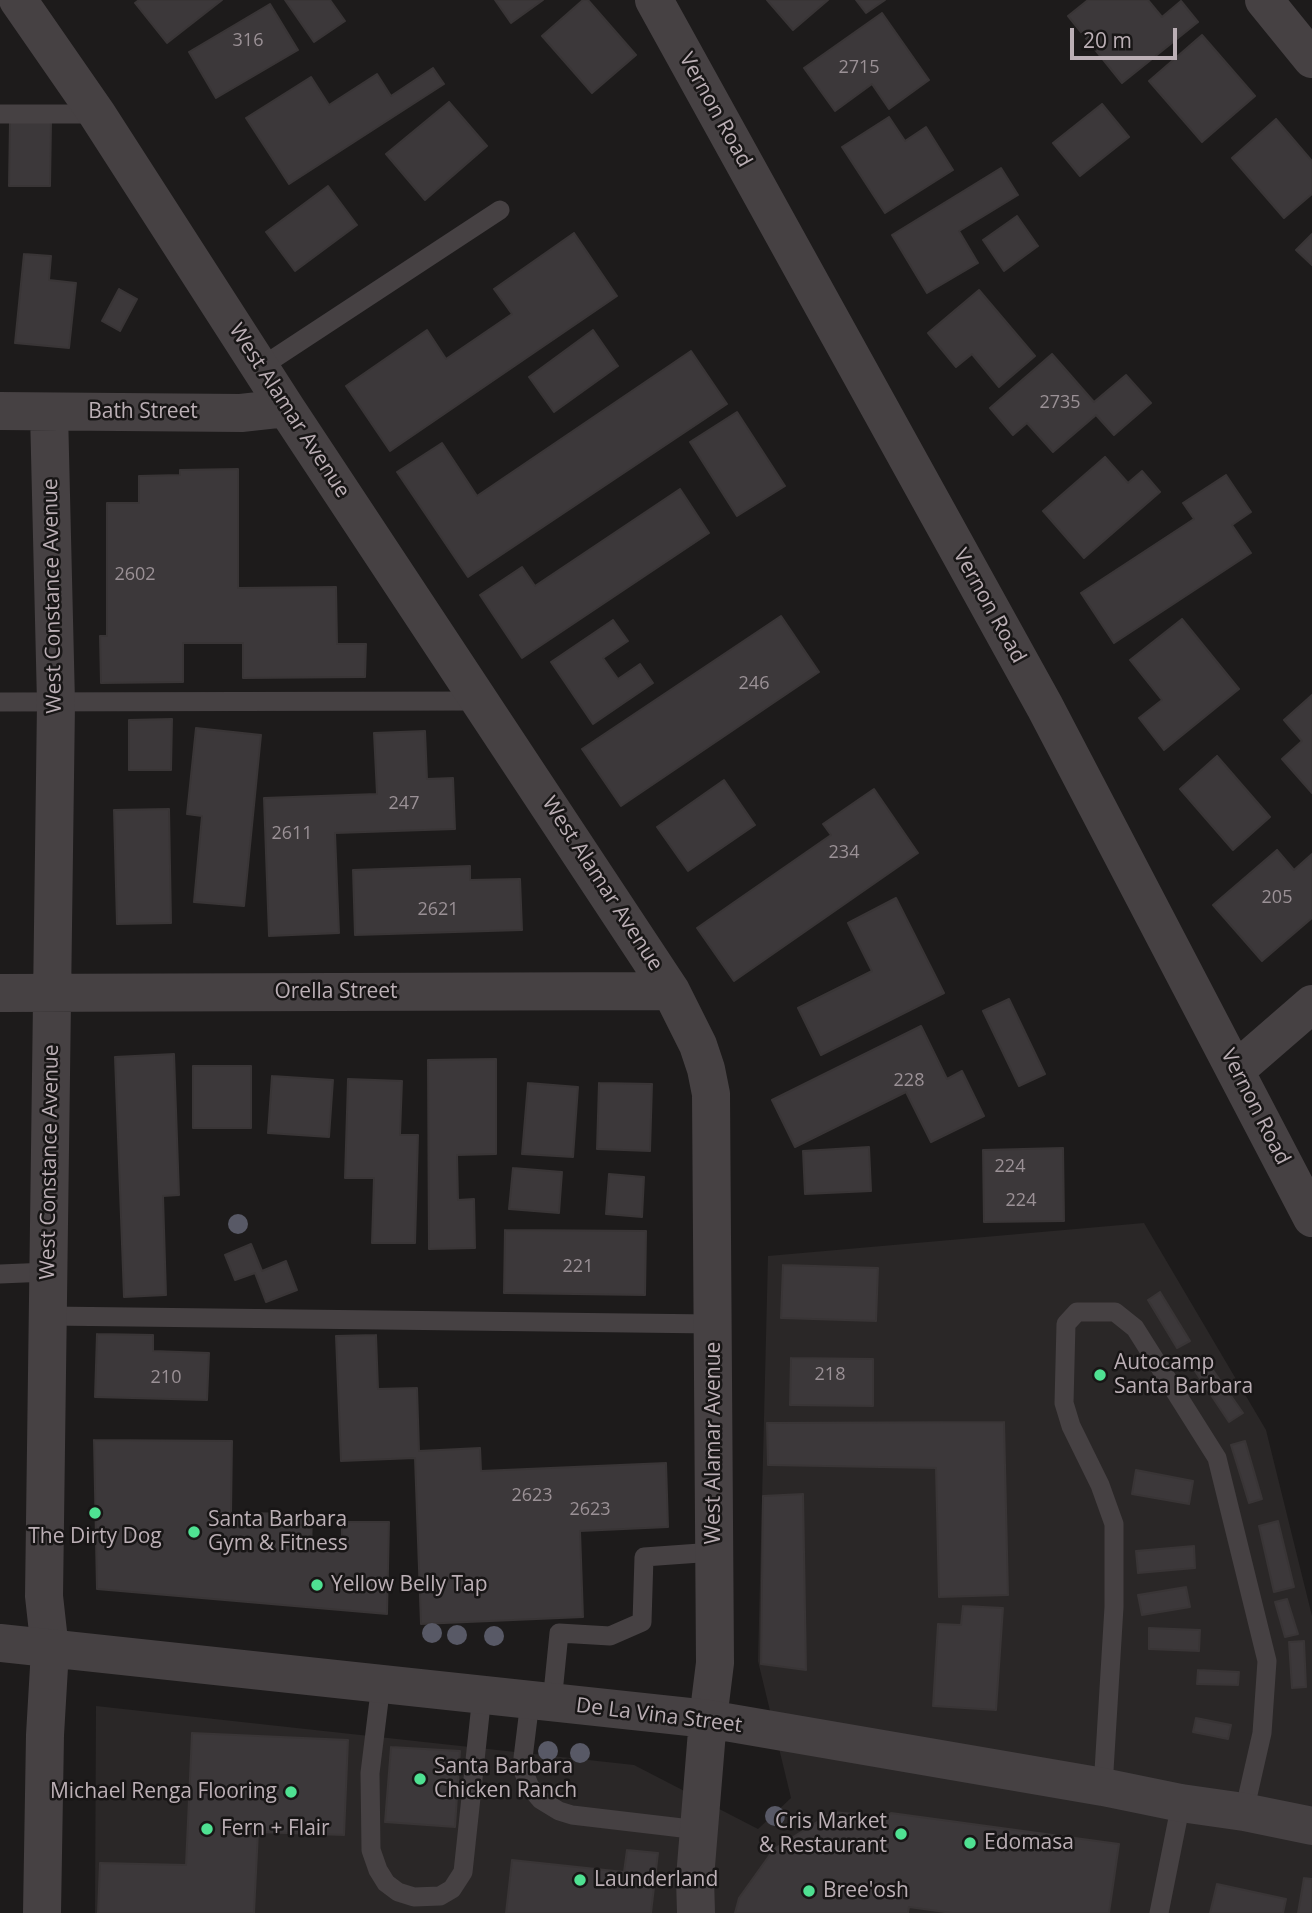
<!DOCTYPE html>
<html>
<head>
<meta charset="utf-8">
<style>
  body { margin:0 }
  #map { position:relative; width:1312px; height:1913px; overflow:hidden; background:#1d1b1b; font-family:"Open Sans",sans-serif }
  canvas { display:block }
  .scale { position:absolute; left:1070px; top:28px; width:107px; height:32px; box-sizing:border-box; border:4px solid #bbafb5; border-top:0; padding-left:9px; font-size:21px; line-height:24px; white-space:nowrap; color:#bbafb5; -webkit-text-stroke:5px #181616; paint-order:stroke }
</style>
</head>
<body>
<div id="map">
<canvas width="1312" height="1913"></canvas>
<div class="scale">20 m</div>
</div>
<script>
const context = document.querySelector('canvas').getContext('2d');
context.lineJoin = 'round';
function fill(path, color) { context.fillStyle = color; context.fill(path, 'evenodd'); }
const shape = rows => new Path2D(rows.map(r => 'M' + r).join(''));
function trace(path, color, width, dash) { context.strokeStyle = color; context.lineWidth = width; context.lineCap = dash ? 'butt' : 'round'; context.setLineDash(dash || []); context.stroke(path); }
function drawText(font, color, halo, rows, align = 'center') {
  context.font = font + ' "Open Sans",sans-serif'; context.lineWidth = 5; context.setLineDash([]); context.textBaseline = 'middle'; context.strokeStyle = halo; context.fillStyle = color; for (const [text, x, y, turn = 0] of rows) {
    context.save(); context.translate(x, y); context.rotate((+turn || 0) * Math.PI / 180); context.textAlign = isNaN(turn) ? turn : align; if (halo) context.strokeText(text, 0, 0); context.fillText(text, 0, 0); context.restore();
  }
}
fill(shape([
  [1144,1223,1266,1430,1312,1616,1312,1913,95,1913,96,1706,634,1765,758,1829,791,1798,758,1661,768,1256]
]), '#2a2727');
const building = shape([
  [139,0,222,0,167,43,135,3,139,0],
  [285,0,330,0,345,21,314,42,285,0],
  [495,0,543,0,511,23,495,0],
  [583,0,588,0,636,55,592,93,542,36,583,0],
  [767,0,828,0,793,30,767,0],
  [856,0,885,0,866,13,856,0],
  [1088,0,1148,0,1162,17,1181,1,1198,22,1122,83,1068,16,1088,0],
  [270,4,298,50,216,98,189,52,270,4],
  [882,13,929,80,889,109,872,84,835,111,804,68,882,13],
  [1202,35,1255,96,1202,142,1149,81,1202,35],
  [433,68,444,84,289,184,246,118,311,77,329,105,377,74,391,96,433,68],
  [449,102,487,146,425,200,386,154,449,102],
  [1102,104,1129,137,1080,176,1053,143,1102,104],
  [889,117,905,141,926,127,953,170,885,213,842,147,889,117],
  [1276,119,1312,161,1312,194,1284,218,1232,158,1276,119],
  [10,122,51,122,50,186,9,186,10,122],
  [1001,168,1018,195,959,231,978,263,927,293,892,235,1001,168],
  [328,186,357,225,295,271,266,232,328,186],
  [1017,216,1038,246,1004,271,983,240,1017,216],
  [574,233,617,296,390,451,346,386,427,330,446,359,512,314,494,289,574,233],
  [1312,234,1312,265,1296,250,1312,234],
  [24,254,51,256,49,280,76,283,69,348,15,343,24,254],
  [119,289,137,299,120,331,102,321,119,289],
  [979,290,1035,356,999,387,972,354,956,367,928,333,979,290],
  [593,330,618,366,554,412,529,377,593,330],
  [691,351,727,404,468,577,397,472,442,443,477,496,691,351],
  [1052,354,1094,402,1126,375,1151,403,1114,435,1096,415,1053,452,1027,423,1013,435,990,408,1052,354],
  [737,412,785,486,737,516,690,442,737,412],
  [1105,457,1128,483,1142,471,1160,492,1084,558,1043,511,1105,457],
  [238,469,238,588,336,587,337,644,366,644,365,677,243,678,243,643,183,643,183,682,101,683,100,636,107,636,107,503,139,503,139,476,180,475,180,470,238,469],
  [1226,475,1251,512,1232,525,1251,553,1114,643,1081,593,1194,519,1183,503,1226,475],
  [680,489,709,533,522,658,480,595,522,567,535,586,680,489],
  [781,616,819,672,621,806,582,749,781,616],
  [1182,619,1239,689,1164,750,1139,718,1162,700,1130,660,1182,619],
  [613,620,628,641,603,658,618,679,640,664,653,683,593,724,551,662,613,620],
  [1312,695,1312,793,1282,759,1302,741,1284,720,1312,695],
  [172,719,171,770,129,770,129,720,172,719],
  [196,728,261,735,244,906,194,902,202,816,187,814,196,728],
  [425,731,427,779,453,778,455,829,335,833,339,933,269,936,264,798,377,794,374,733,425,731],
  [1217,756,1270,817,1233,850,1180,789,1217,756],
  [724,780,755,825,688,871,657,827,724,780],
  [874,789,918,853,734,981,697,928,831,835,823,824,874,789],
  [169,809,171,923,117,924,114,810,169,809],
  [1277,850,1294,870,1312,854,1312,918,1262,961,1213,905,1277,850],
  [470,866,470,880,520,879,522,930,355,935,353,870,470,866],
  [896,898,944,993,821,1055,798,1008,872,971,848,923,896,898],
  [1009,999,1045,1074,1019,1086,983,1011,1009,999],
  [921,1026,947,1079,962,1071,984,1116,931,1142,906,1092,795,1147,772,1100,921,1026],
  [174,1054,179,1195,163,1196,166,1295,124,1297,115,1057,174,1054],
  [496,1059,496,1154,457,1155,458,1200,474,1199,475,1248,429,1249,428,1060,496,1059],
  [193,1066,251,1066,251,1128,193,1128,193,1066],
  [272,1076,333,1080,329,1137,268,1133,272,1076],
  [348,1079,402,1081,400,1135,418,1135,415,1243,372,1243,374,1178,345,1178,348,1079],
  [528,1083,578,1087,573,1157,522,1154,528,1083],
  [599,1083,652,1084,650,1151,597,1149,599,1083],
  [869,1147,871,1191,805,1194,803,1151,869,1147],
  [1063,1148,1064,1221,984,1222,983,1150,1063,1148],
  [513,1168,562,1172,559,1213,509,1209,513,1168],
  [609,1174,644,1177,642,1217,606,1214,609,1174],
  [505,1230,646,1231,645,1295,504,1293,505,1230],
  [251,1244,262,1271,286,1261,297,1290,266,1302,255,1273,235,1280,225,1255,251,1244],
  [783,1265,878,1268,876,1321,781,1318,783,1265],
  [1160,1292,1190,1341,1177,1348,1148,1300,1160,1292],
  [97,1334,153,1335,153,1351,209,1353,207,1400,95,1397,97,1334],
  [376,1335,378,1389,417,1388,419,1451,480,1448,481,1471,666,1463,668,1527,580,1531,583,1617,421,1624,415,1458,341,1461,336,1336,376,1335],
  [791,1358,873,1359,873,1406,790,1405,791,1358],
  [1208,1363,1243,1413,1229,1422,1195,1371,1208,1363],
  [1004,1422,1008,1595,939,1597,936,1468,768,1465,767,1423,1004,1422],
  [94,1440,232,1441,231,1513,312,1514,311,1551,342,1551,342,1522,389,1522,387,1614,97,1589,94,1440],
  [1245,1441,1262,1499,1249,1503,1231,1445,1245,1441],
  [1136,1470,1193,1481,1189,1504,1132,1494,1136,1470],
  [803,1494,806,1670,761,1664,763,1496,803,1494],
  [1278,1521,1294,1587,1274,1592,1259,1526,1278,1521],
  [1194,1546,1195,1568,1138,1573,1136,1551,1194,1546],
  [1186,1587,1190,1607,1142,1615,1138,1595,1186,1587],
  [1287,1599,1298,1634,1285,1637,1275,1602,1287,1599],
  [963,1606,1003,1608,996,1710,933,1706,938,1624,961,1625,963,1606],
  [1149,1628,1200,1630,1199,1651,1149,1649,1149,1628],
  [1304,1641,1306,1687,1292,1688,1289,1642,1304,1641],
  [1198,1670,1239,1672,1238,1685,1197,1684,1198,1670],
  [1196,1718,1231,1725,1228,1739,1193,1732,1196,1718],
  [192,1733,348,1740,344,1835,258,1832,254,1913,98,1913,100,1863,186,1865,192,1733],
  [391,1747,460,1751,455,1827,385,1822,391,1747],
  [833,1812,886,1817,891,1813,1119,1844,1109,1913,952,1913,909,1907,908,1913,735,1913,739,1898,774,1849,833,1812],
  [627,1850,658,1853,651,1913,506,1913,512,1860,624,1872,627,1850],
  [1304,1878,1312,1879,1312,1913,1298,1913,1304,1878],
  [1217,1884,1286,1899,1283,1913,1210,1913,1217,1884]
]);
fill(building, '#3c383a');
trace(building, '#393536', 2);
trace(shape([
  [0,114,97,114],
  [261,367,500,210],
  [0,702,481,701],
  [0,1274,48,1272],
  [49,1316,713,1324],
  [381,1684,370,1773,371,1850,378,1870,386,1883,398,1892,414,1897,440,1896,452,1889,463,1872,482,1695],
  [530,1701,523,1758,524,1773,530,1787,541,1800,559,1811,572,1815,699,1830],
  [552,1703,559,1633,610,1636,642,1622,644,1557,714,1552],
  [1103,1787,1114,1607,1114,1524,1100,1485,1071,1426,1064,1403,1066,1324,1077,1312,1115,1312,1135,1328,1217,1458,1267,1661,1262,1733,1244,1812],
  [1159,1913,1181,1803]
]), '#464143', 19);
trace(shape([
  [18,0,97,114,286,408,671,991,698,1045,706,1069,711,1094,715,1663,708,1719],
  [654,0,1045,707,1312,1218],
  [1264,0,1312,59],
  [0,411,241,413,286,408],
  [49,412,56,703,44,1596,50,1650],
  [0,993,671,991],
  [1236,1070,1312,1004]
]), '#464143', 38);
trace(shape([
  [0,1643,708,1719,1103,1787,1181,1803,1244,1812,1312,1826],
  [42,1913,45,1735,50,1650],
  [696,1913,695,1878,708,1719]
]), '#464143', 38);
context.fillStyle = '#585966';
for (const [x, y] of [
  [238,1224],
  [432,1633],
  [457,1635],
  [494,1636],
  [548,1751],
  [580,1753],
  [775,1816]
]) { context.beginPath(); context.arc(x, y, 10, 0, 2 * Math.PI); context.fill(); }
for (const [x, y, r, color] of [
  [1100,1375,7,"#4fe192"],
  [95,1513,7,"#4fe192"],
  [194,1532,7,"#4fe192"],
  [317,1585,7,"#4fe192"],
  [420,1779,7,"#4fe192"],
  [291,1792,7,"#4fe192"],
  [207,1829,7,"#4fe192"],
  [901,1834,7,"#4fe192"],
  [970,1843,7,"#4fe192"],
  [580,1880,7,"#4fe192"],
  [809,1891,7,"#4fe192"]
]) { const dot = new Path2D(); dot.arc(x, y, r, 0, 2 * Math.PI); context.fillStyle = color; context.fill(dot); trace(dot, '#181616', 2.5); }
drawText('18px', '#9b9196', null, [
  ["316",248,41],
  ["2715",859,68],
  ["2735",1060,403],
  ["2602",135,575],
  ["246",754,684],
  ["247",404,804],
  ["2611",292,834],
  ["234",844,853],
  ["205",1277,898],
  ["2621",438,910],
  ["228",909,1081],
  ["224",1010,1167],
  ["224",1021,1201],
  ["221",578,1267],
  ["218",830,1375],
  ["210",166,1378],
  ["2623",532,1496],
  ["2623",590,1510]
]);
drawText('21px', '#bbafb5', '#181616', [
  ["Vernon Road",715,110,61],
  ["West Alamar Avenue",289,411,57],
  ["Bath Street",143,412],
  ["West Constance Avenue",53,596,-91],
  ["Vernon Road",989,606,61],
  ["West Alamar Avenue",602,884,57],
  ["Orella Street",336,992],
  ["Vernon Road",1255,1107,63],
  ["West Constance Avenue",50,1162,-89],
  ["West Alamar Avenue",714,1443,-90],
  ["De La Vina Street",659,1716,7]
]);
drawText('21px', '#bbafb5', '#181616', [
  ["Autocamp",1114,1363],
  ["Santa Barbara",1114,1387],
  ["Santa Barbara",208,1520],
  ["Gym & Fitness",208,1544],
  ["The Dirty Dog",95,1537,"center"],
  ["Yellow Belly Tap",331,1585],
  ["Santa Barbara",434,1767],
  ["Chicken Ranch",434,1791],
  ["Michael Renga Flooring",277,1792,"right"],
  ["Cris Market",887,1822,"right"],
  ["& Restaurant",887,1846,"right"],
  ["Fern + Flair",221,1829],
  ["Edomasa",984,1843],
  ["Launderland",594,1880],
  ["Bree'osh",823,1891]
], 'left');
</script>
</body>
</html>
